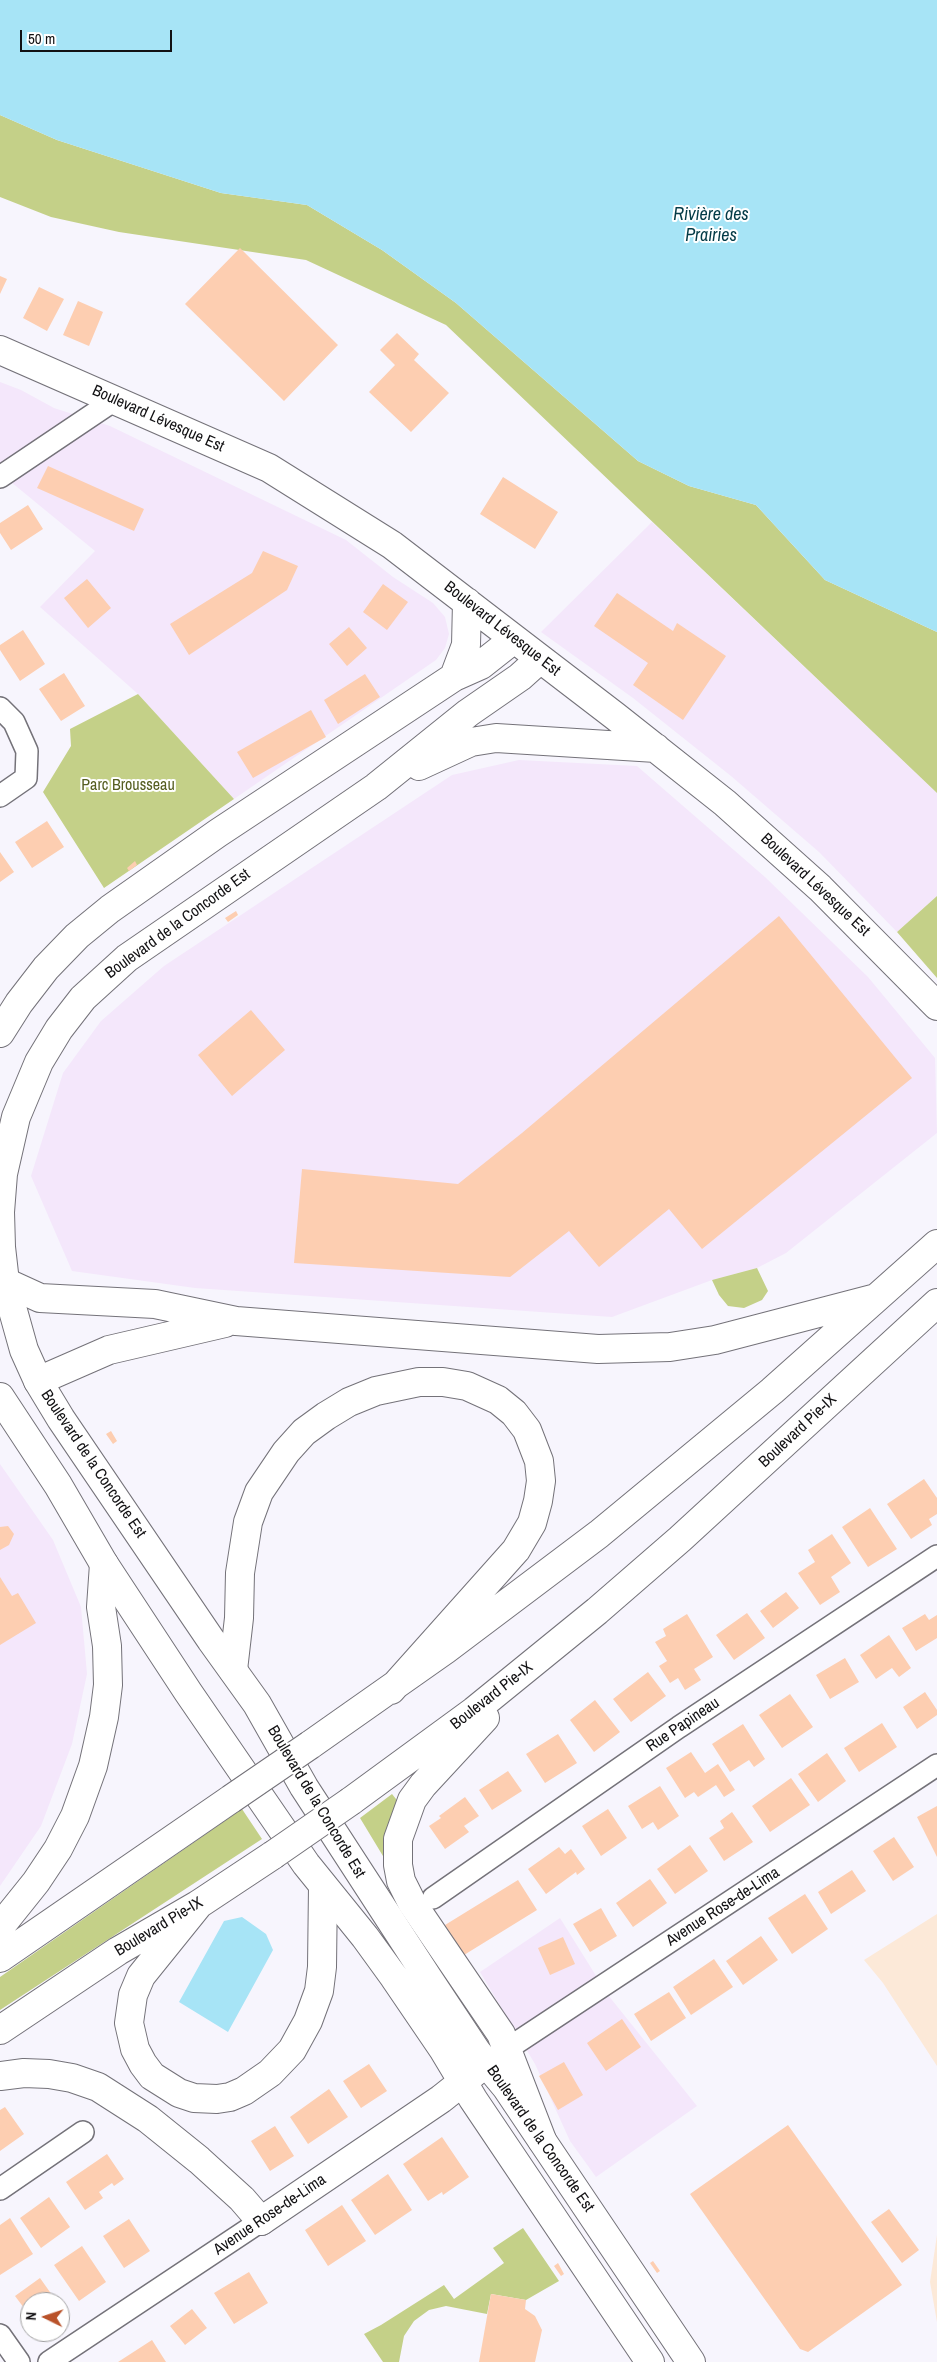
<!DOCTYPE html>
<html>
<head>
<meta charset="utf-8">
<style>
  body { margin:0 }
  #map { position:relative; width:937px; height:2362px; overflow:hidden; background:#f7f5fd; font-family:"Archivo Narrow",sans-serif }
  canvas { display:block }
  .north { position:absolute; left:20px; top:2292px; width:50px; height:50px; box-sizing:border-box; background:#fff; border:1px solid #a0a0a1; border-radius:50%; rotate:274deg; font-size:14px; font-weight:700; line-height:20px; text-align:center; color:#121113 }
  .north::after { content:''; display:block; margin:auto; width:18px; height:22px; background:#b9522a; clip-path:polygon(50% 0,100% 100%,50% 72%,0 100%) }
  .scale { position:absolute; left:20px; top:30px; width:152px; height:22px; box-sizing:border-box; border:2px solid #121113; border-top:0; padding-left:6px; font-size:15px; line-height:18px; white-space:nowrap; color:#121113; -webkit-text-stroke:4px #fff; paint-order:stroke }
</style>
</head>
<body>
<div id="map">
<canvas width="937" height="2362"></canvas>
<div class="north">N</div>
<div class="scale">50 m</div>
</div>
<script>
const context = document.querySelector('canvas').getContext('2d');
context.lineJoin = 'round';
function fill(path, color) { context.fillStyle = color; context.fill(path, 'evenodd'); }
const shape = rows => new Path2D(rows.map(r => 'M' + r).join(''));
function trace(path, color, width, dash) { context.strokeStyle = color; context.lineWidth = width; context.lineCap = dash ? 'butt' : 'round'; context.setLineDash(dash || []); context.stroke(path); }
function drawText(font, color, halo, rows, align = 'center') {
  context.font = font + ' "Archivo Narrow",sans-serif'; context.lineWidth = 4; context.setLineDash([]); context.textBaseline = 'middle'; context.strokeStyle = halo; context.fillStyle = color; for (const [text, x, y, turn = 0] of rows) {
    context.save(); context.translate(x, y); context.rotate((+turn || 0) * Math.PI / 180); context.textAlign = isNaN(turn) ? turn : align; if (halo) context.strokeText(text, 0, 0); context.fillText(text, 0, 0); context.restore();
  }
}
fill(shape([
  [0,382,21,390,54,408,110,426,346,540,393,577,433,603,445,617,449,634,445,648,436,660,234,799,138,694,40,607,95,551,0,473],
  [652,522,937,793,937,896,897,932,819,852,731,776,633,698,541,632],
  [519,760,637,766,765,877,868,977,935,1058,937,1133,786,1253,757,1268,712,1280,612,1317,195,1288,72,1271,31,1176,63,1073,101,1021,164,966,452,775],
  [0,1464,53,1540,81,1607,87,1674,72,1744,41,1826,0,1886],
  [560,1918,608,1995,697,2106,596,2177,570,2141,535,2064,480,1972]
]), '#f4e7fb');
fill(shape([
  [937,1914,937,2066,883,1983,864,1960],
  [937,2235,937,2322,930,2282]
]), '#fce9d8');
fill(shape([
  [0,115,57,140,221,193,307,205,382,250,456,303,638,461,689,486,756,505,825,580,937,632,937,793,446,325,306,260,119,232,51,217,0,197],
  [138,694,234,799,104,888,43,792,71,746,70,729],
  [937,896,937,978,897,932],
  [757,1268,768,1291,762,1300,744,1308,728,1306,719,1295,712,1280],
  [392,1794,400,1804,386,1861,360,1818],
  [242,1809,262,1839,0,2010,0,1977],
  [523,2228,559,2281,526,2300,491,2294,487,2314,446,2306,429,2310,414,2321,404,2336,399,2362,383,2362,364,2334,381,2325,444,2285,454,2299,504,2263,493,2248]
]), '#c4d088');
fill(shape([
  [0,0,937,0,937,632,825,580,756,505,689,486,638,461,456,303,382,250,307,205,221,193,57,140,0,115],
  [242,1917,266,1934,273,1950,228,2032,179,2002,224,1921]
]), '#a7e4f6');
fill(shape([
  [240,248,338,345,284,401,185,304],
  [0,276,7,279,0,294],
  [39,287,64,299,47,331,23,318],
  [78,301,103,312,89,346,63,335],
  [397,333,419,354,414,360,449,393,411,432,369,392,395,365,380,350],
  [48,466,144,509,134,531,37,488],
  [503,477,558,512,535,549,480,514],
  [28,505,43,529,11,550,0,533,0,523],
  [263,551,298,566,287,590,189,655,170,624,252,573],
  [87,579,111,608,88,628,64,598],
  [383,584,408,602,387,630,363,612],
  [617,593,673,631,677,623,726,656,683,720,633,685,648,663,594,626],
  [349,627,367,648,347,666,329,644],
  [23,630,45,664,20,681,0,650,0,645],
  [64,673,85,706,61,721,39,689],
  [365,674,380,697,338,724,324,700],
  [311,710,326,737,253,778,237,752],
  [47,821,64,847,32,868,15,842],
  [0,852,14,872,0,882],
  [135,861,137,865,129,871,127,868],
  [236,911,238,915,228,922,225,918],
  [779,916,912,1078,702,1249,669,1209,599,1267,569,1231,510,1277,294,1263,302,1169,458,1184,522,1133],
  [251,1010,285,1050,232,1096,198,1055],
  [111,1431,117,1441,113,1444,106,1434],
  [924,1479,937,1498,937,1514,929,1519,932,1525,911,1539,887,1504],
  [870,1508,897,1549,868,1567,842,1527],
  [8,1526,14,1534,9,1545,0,1550,0,1527],
  [832,1534,851,1563,831,1577,840,1592,820,1605,798,1573,815,1562,808,1550],
  [0,1577,12,1596,18,1593,36,1623,0,1645],
  [786,1592,799,1608,773,1628,760,1611],
  [747,1613,765,1638,734,1660,716,1635],
  [687,1614,713,1657,694,1669,701,1680,685,1690,678,1678,670,1683,659,1666,667,1661,655,1642,666,1636,663,1629],
  [925,1614,929,1620,937,1615,937,1638,916,1651,902,1628],
  [889,1635,911,1668,899,1677,892,1668,876,1679,860,1655],
  [845,1658,859,1682,830,1699,816,1675],
  [648,1672,666,1696,631,1722,613,1699],
  [925,1692,937,1710,937,1715,917,1729,903,1707],
  [790,1694,813,1727,782,1748,759,1715],
  [595,1700,620,1732,594,1752,570,1720],
  [882,1723,897,1747,859,1772,844,1748],
  [743,1724,765,1759,754,1767,749,1760,730,1772,712,1744],
  [558,1734,577,1763,545,1783,526,1754],
  [691,1752,705,1773,718,1764,735,1790,724,1797,716,1785,698,1797,694,1792,685,1798,666,1768],
  [827,1753,846,1781,818,1802,798,1774],
  [508,1771,522,1791,492,1810,479,1790],
  [791,1778,810,1805,770,1832,752,1806],
  [660,1786,679,1816,658,1830,653,1822,642,1829,628,1806],
  [465,1797,479,1816,464,1826,469,1832,445,1849,429,1826,441,1818,439,1816],
  [937,1806,937,1857,917,1817],
  [608,1809,627,1838,601,1856,582,1826],
  [732,1812,753,1842,724,1861,709,1838,724,1828,720,1821],
  [894,1837,914,1867,893,1881,873,1851],
  [690,1845,708,1871,675,1894,657,1869],
  [559,1847,565,1854,571,1849,585,1869,577,1875,576,1872,546,1894,528,1869],
  [852,1870,866,1891,831,1914,818,1892],
  [650,1879,667,1903,633,1927,616,1903],
  [518,1880,537,1910,464,1955,445,1925],
  [805,1894,828,1929,792,1954,768,1918],
  [601,1908,617,1936,590,1952,573,1924],
  [761,1936,778,1960,743,1985,726,1961],
  [563,1937,575,1964,550,1975,538,1948],
  [714,1959,733,1987,691,2015,673,1987],
  [669,1992,686,2018,651,2041,634,2014],
  [622,2019,641,2047,606,2071,587,2043],
  [564,2062,583,2095,558,2110,539,2076],
  [369,2064,387,2091,361,2108,343,2081],
  [329,2089,348,2117,308,2144,290,2117],
  [5,2107,24,2134,0,2151,0,2110],
  [788,2125,902,2285,808,2352,800,2349,690,2194],
  [275,2126,294,2156,270,2171,251,2141],
  [442,2137,469,2177,443,2195,442,2192,428,2201,403,2164],
  [107,2154,124,2179,114,2186,112,2183,99,2192,103,2198,85,2210,66,2182],
  [388,2174,412,2210,375,2235,351,2200],
  [49,2197,70,2227,41,2248,20,2218],
  [342,2205,366,2241,328,2266,305,2230],
  [889,2209,919,2250,902,2263,871,2222],
  [10,2218,33,2254,0,2275,0,2225],
  [129,2219,150,2251,124,2268,103,2236],
  [82,2246,106,2282,79,2301,54,2265],
  [653,2261,660,2271,657,2273,650,2263],
  [558,2263,564,2274,561,2276,554,2266],
  [249,2272,268,2303,234,2324,214,2293],
  [40,2278,57,2302,30,2302,30,2316,15,2296],
  [491,2294,526,2300,525,2309,535,2316,542,2330,535,2362,479,2362],
  [192,2309,207,2328,185,2345,170,2326],
  [152,2340,166,2362,118,2362]
]), '#fdceb1');
const street = shape([
  [0,477,116,399],
  [0,708,14,722,27,751,26,778,0,796],
  [433,1898,679,1727,937,1556],
  [495,2057,937,1765],
  [0,2189,83,2132],
  [0,2335,19,2362],
  [49,2362,261,2221]
]);
const secondary = shape([
  [0,350,269,468,392,545,615,716,725,803,820,888,937,1006],
  [540,659,520,677,468,713,376,787,127,958,83,998,59,1029,39,1062,16,1117,3,1174,0,1212,1,1247,5,1282,24,1350,38,1381,61,1419,211,1640,257,1704,304,1787,428,1978,477,2052,506,2087,691,2362],
  [454,677,466,645,467,602],
  [419,766,471,742,496,738,656,748],
  [0,1033,19,1003,46,968,77,936,110,909,218,833,454,677,481,665,514,639],
  [0,1397,58,1485,104,1564,188,1692,306,1864,365,1937,394,1977,443,2049,473,2099,650,2362],
  [261,2221,441,2099,475,2072]
]);
const highway = shape([
  [5,1282,40,1298,155,1304,236,1321,598,1349,670,1347,715,1340,876,1298],
  [38,1381,109,1350,225,1323],
  [233,1670,239,1618,240,1573,248,1522,259,1492,286,1452,304,1432,326,1416,349,1402,376,1391,419,1382,443,1382,467,1386,498,1400,514,1413,527,1430,539,1461,541,1481,538,1501,532,1523,516,1550,391,1690],
  [485,1718,423,1785,412,1800,398,1839,398,1865,401,1881,412,1903,501,2034,542,2140],
  [310,1745,445,1650,599,1534,772,1391,937,1244],
  [351,1801,474,1711,597,1611,680,1539,937,1303],
  [199,1904,141,1976,133,1995,129,2023,135,2049,143,2064,152,2076,179,2093,194,2098,217,2099,230,2097,244,2091,270,2073,292,2050,308,2021,319,1991,322,1967,323,1886],
  [0,1927,36,1882,58,1849,75,1816,93,1766,104,1717,108,1685,107,1646,101,1607,104,1564],
  [0,1958,231,1799],
  [0,2030,118,1951,199,1904,273,1855],
  [0,2076,24,2073,49,2074,72,2078,98,2087,148,2119,199,2160,242,2199,261,2221]
]);
trace(street, '#747279', 24);
trace(secondary, '#747279', 30);
trace(highway, '#747279', 30);
trace(street, '#fff', 21);
trace(secondary, '#fff', 28);
trace(highway, '#fff', 28);
const highwayBridge = shape([
  [231,1799,310,1745],
  [273,1855,351,1801]
]);
trace(highwayBridge, '#747279', 30, []);
trace(highwayBridge, '#fff', 28);
drawText('16px', '#121113', '#fff', [
  ["Boulevard Lévesque Est",158,419,24],
  ["Boulevard Lévesque Est",502,629,38],
  ["Boulevard Lévesque Est",815,885,43],
  ["Boulevard de la Concorde Est",178,924,-36],
  ["Boulevard Pie-IX",798,1431,-43],
  ["Boulevard de la Concorde Est",93,1464,56],
  ["Boulevard Pie-IX",492,1696,-38],
  ["Rue Papineau",683,1725,-34],
  ["Boulevard de la Concorde Est",316,1802,59],
  ["Avenue Rose-de-Lima",723,1907,-33],
  ["Boulevard Pie-IX",159,1927,-31],
  ["Boulevard de la Concorde Est",540,2139,55],
  ["Avenue Rose-de-Lima",270,2215,-34]
]);
drawText('16px', '#565e21', '#fff', [
  ["Parc Brousseau",128,786]
]);
drawText('italic 18px', '#043b47', '#fff', [
  ["Rivière des",711,215],
  ["Prairies",711,236]
]);
</script>
</body>
</html>
